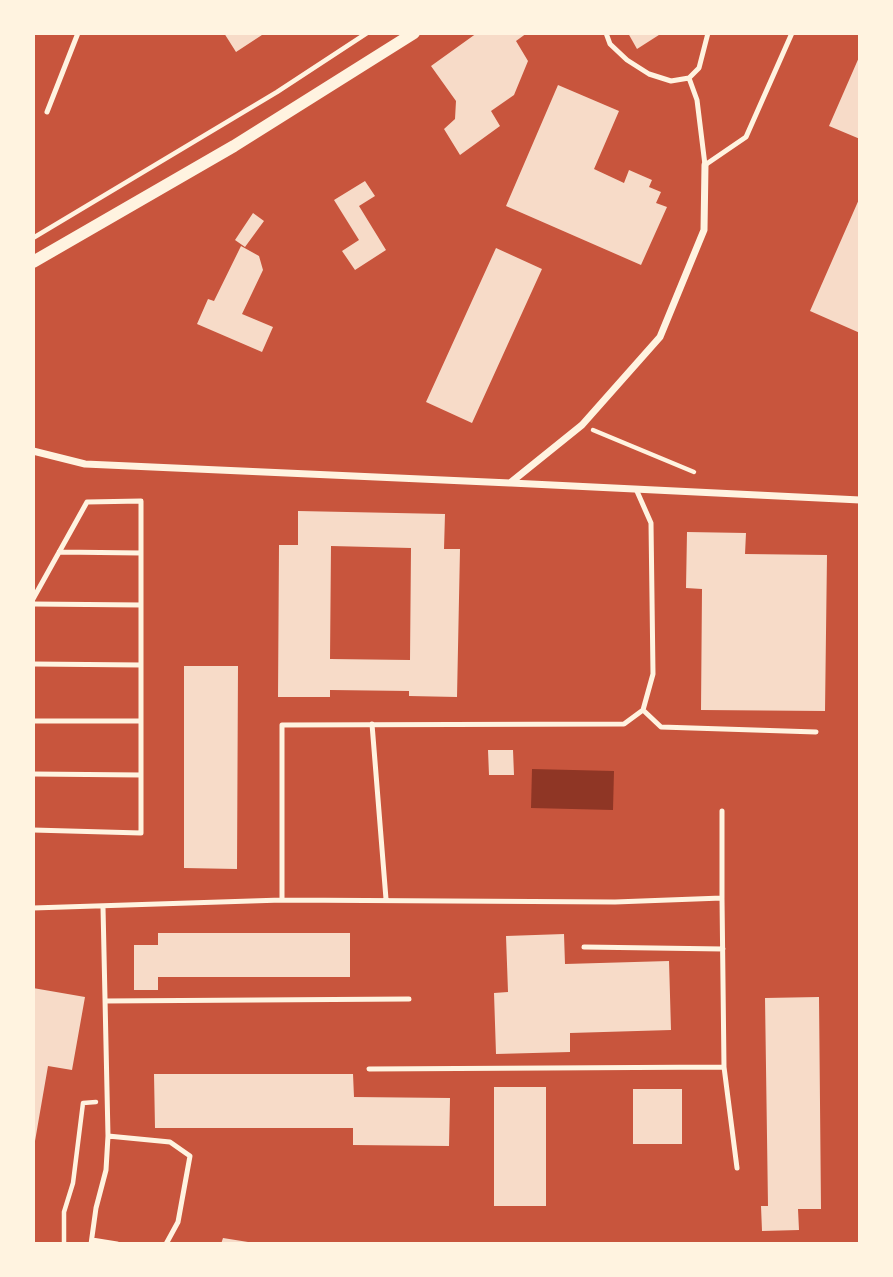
<!DOCTYPE html>
<html>
<head>
<meta charset="utf-8">
<style>
  body { margin:0 }
  #map { position:relative; width:893px; height:1277px; overflow:hidden; background:#c8553d; font-family:Poppins,sans-serif }
  canvas { display:block }
  .frame { position:absolute; inset:0; border:35px solid #fff3e0; pointer-events:none }
</style>
</head>
<body>
<div id="map">
<canvas width="893" height="1277"></canvas>
<div class="frame"></div>
</div>
<script>
const context = document.querySelector('canvas').getContext('2d');
context.lineJoin = 'round';
function fill(path, color) { context.fillStyle = color; context.fill(path, 'evenodd'); }
const shape = rows => new Path2D(rows.map(r => 'M' + r).join(''));
function trace(path, color, width, dash) { context.strokeStyle = color; context.lineWidth = width; context.lineCap = dash ? 'butt' : 'round'; context.setLineDash(dash || []); context.stroke(path); }
fill(shape([
  [532,769,614,771,613,810,531,808]
]), '#8f3625');
fill(shape([
  [224,33,265,33,236,52],
  [477,33,527,33,516,41,528,61,514,95,491,111,500,126,460,155,444,129,455,119,456,101,431,66],
  [628,33,662,33,637,49],
  [860,55,860,139,829,126],
  [558,85,619,111,594,169,624,183,629,170,652,180,649,187,661,192,656,203,667,207,641,265,506,206],
  [365,181,375,196,359,206,386,250,355,270,342,251,359,240,334,200],
  [860,197,860,333,810,311],
  [253,213,264,221,245,247,235,240],
  [241,246,259,256,263,270,242,314,273,327,262,352,197,324,208,299,214,301],
  [496,248,542,269,472,423,426,402],
  [298,511,445,514,444,549,460,549,457,697,409,696,409,691,330,690,330,697,278,697,279,545,298,545],
  [331,546,411,548,410,660,330,659],
  [687,532,746,533,745,554,827,555,825,711,701,710,702,589,686,588],
  [184,666,238,666,237,869,184,868],
  [488,750,513,750,514,775,489,775],
  [158,933,350,933,350,977,158,977,158,990,134,990,134,945,158,945],
  [564,934,565,964,669,961,671,1030,570,1033,570,1052,496,1054,494,993,508,992,506,936],
  [33,988,85,997,72,1070,48,1066,35,1141],
  [819,997,821,1209,798,1209,799,1230,762,1231,761,1206,768,1206,765,998],
  [154,1074,353,1074,354,1097,450,1098,449,1146,353,1145,353,1128,155,1128],
  [494,1087,546,1087,546,1206,494,1206],
  [633,1089,682,1089,682,1144,633,1144],
  [223,1238,248,1242,248,1244,221,1244]
]), '#f7dbc8');
trace(shape([
  [33,238,277,92,367,33],
  [593,430,694,472],
  [64,1244,64,1212,73,1183,83,1103,96,1102]
]), '#fff3e0', 4.5);
trace(shape([
  [606,33,610,44,627,60,649,74,671,81,689,78],
  [708,33,699,68,689,78,697,100,705,165,746,137,792,33],
  [47,112,78,33],
  [59,552,141,553],
  [33,599,87,502,141,501,141,833,33,830],
  [33,604,141,605],
  [33,664,141,665],
  [643,710,661,727,816,732],
  [33,721,141,721],
  [372,724,386,899],
  [33,774,141,775],
  [722,898,724,1067,737,1168],
  [282,900,282,725,624,724,643,710,653,674,651,523,636,489],
  [33,908,282,900,615,902,722,898,722,811],
  [584,947,723,949],
  [105,1001,409,999],
  [369,1069,724,1067],
  [108,1136,170,1142,190,1156,178,1222,166,1244],
  [92,1240,117,1244],
  [91,1244,96,1208,106,1170,108,1136,103,907]
]), '#fff3e0', 5);
trace(shape([
  [33,451,85,464,510,483,582,425,660,337,704,230,705,165],
  [511,483,860,500]
]), '#fff3e0', 7);
trace(shape([
  [33,262,234,146,414,33]
]), '#fff3e0', 12);
</script>
</body>
</html>
